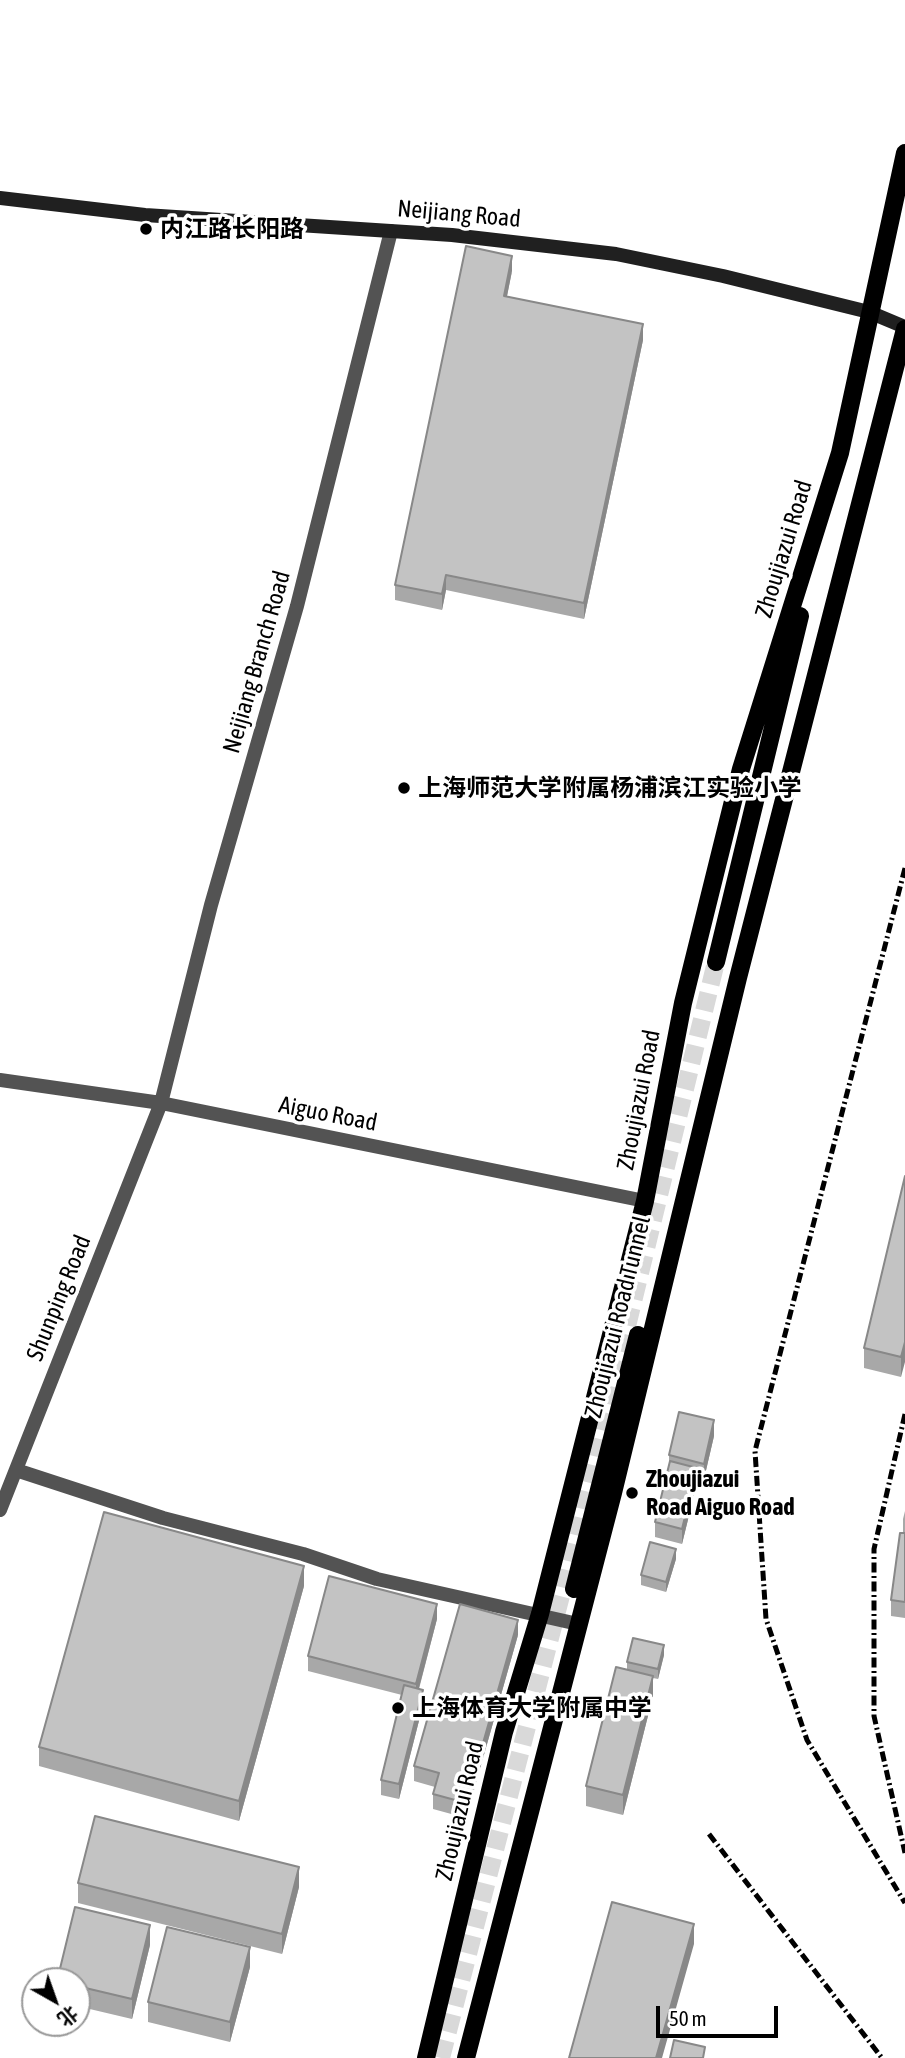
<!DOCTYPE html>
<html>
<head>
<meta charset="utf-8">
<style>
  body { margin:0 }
  #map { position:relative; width:905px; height:2058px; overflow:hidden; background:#fff; font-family:"Asap Condensed","Noto Sans SC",sans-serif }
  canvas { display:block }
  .north { position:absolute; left:21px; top:1967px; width:70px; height:70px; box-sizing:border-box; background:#fff; border:2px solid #999; border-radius:50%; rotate:140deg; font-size:19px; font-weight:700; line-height:28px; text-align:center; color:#000 }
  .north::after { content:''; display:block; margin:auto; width:24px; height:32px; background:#000; clip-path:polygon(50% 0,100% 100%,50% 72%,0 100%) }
  .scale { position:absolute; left:656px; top:2006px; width:122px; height:32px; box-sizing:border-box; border:4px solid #000; border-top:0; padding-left:9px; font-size:21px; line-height:24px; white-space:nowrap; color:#000; -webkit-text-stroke:5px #fff; paint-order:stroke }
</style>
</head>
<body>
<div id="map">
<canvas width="905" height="2058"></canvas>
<div class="north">北</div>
<div class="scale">50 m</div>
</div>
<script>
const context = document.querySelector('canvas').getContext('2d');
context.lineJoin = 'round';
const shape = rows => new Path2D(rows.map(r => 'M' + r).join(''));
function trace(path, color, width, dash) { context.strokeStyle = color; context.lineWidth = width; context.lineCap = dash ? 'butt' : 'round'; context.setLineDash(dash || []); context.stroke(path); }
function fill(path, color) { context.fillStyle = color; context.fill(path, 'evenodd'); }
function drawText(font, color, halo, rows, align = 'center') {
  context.font = font + ' "Asap Condensed","Noto Sans SC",sans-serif'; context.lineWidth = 7; context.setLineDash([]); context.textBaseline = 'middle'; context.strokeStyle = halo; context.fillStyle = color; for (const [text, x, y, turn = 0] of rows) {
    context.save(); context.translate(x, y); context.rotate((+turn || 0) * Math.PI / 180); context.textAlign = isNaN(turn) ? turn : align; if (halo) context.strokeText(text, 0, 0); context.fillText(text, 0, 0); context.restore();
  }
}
trace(shape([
  [441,2058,563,1588,716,962]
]), '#d9d9d9', 18, [18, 9]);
trace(shape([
  [0,1080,161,1103,645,1201],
  [16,1470,163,1518,303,1554,377,1579,578,1624],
  [0,1510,161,1103,211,905,297,606,391,231]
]), '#535353', 14);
trace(shape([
  [0,198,145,215,452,235,616,254,723,276,869,312,905,327]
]), '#202020', 14);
trace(shape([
  [716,962,800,616],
  [574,1589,638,1335],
  [426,2058,504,1732,540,1614,645,1201,683,1003,741,769,840,453,905,153],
  [466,2058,613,1493,738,978,905,329]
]), '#000', 18);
trace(shape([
  [905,868,755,1451,766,1619,807,1740,905,1903],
  [905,1414,874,1549,874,1716,905,1853],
  [709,1834,882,2058]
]), '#000', 5, [10, 3.5, 2, 3.5]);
fill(shape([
  [512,271,507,296,643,340,584,619,446,590,442,610,395,600,395,585],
  [905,1176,901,1377,864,1368,864,1348],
  [714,1436,704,1479,697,1477,697,1483,682,1544,655,1537,655,1522,669,1466,669,1455],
  [905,1511,905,1618,891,1616,891,1600,903,1533,903,1519],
  [676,1559,666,1592,641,1585,641,1575],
  [304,1586,239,1821,39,1766,39,1747],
  [437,1619,419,1689,423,1705,399,1799,381,1795,381,1780,402,1695,308,1671,308,1656],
  [518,1635,466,1818,433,1809,433,1794,435,1787,414,1781,414,1766],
  [664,1655,658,1679,653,1678,653,1696,623,1815,586,1806,586,1786,627,1670,627,1662],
  [78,1883,299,1887,282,1954,78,1903],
  [150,1945,132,2019,77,2006,77,1981],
  [250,1967,230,2042,148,2022,148,2002]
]), '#a8a8a8');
fill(shape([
  [512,256,512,271,504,311,504,296],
  [643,324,643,340,584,619,584,603],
  [446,575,446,590,442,610,442,594],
  [905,1342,905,1362,901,1377,901,1357],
  [714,1420,714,1436,704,1479,704,1464],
  [697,1468,697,1483,682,1544,682,1529],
  [676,1549,676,1559,666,1592,666,1582],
  [304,1566,304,1586,239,1821,239,1801],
  [437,1604,437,1619,416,1699,416,1684],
  [518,1620,518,1635,466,1818,466,1803],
  [664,1645,664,1655,658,1679,658,1669],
  [653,1676,653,1696,623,1815,623,1795],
  [423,1690,423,1705,399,1799,399,1784],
  [299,1867,299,1887,282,1954,282,1934],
  [694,1924,694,1944,662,2058,656,2058],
  [150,1925,150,1945,132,2019,132,1999],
  [250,1947,250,1967,230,2042,230,2022]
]), '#888');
const building = shape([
  [466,246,512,256,504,296,643,324,584,603,446,575,442,594,395,585,466,246],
  [905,1176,905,1342,901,1357,864,1348,905,1176],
  [679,1412,714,1420,704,1464,669,1455,679,1412],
  [670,1461,697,1468,682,1529,655,1522,670,1461],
  [104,1512,304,1566,239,1801,39,1747,104,1512],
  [900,1533,905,1533,905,1602,891,1600,900,1533],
  [650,1542,676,1549,666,1582,641,1575,650,1542],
  [329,1576,437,1604,416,1684,308,1656,329,1576],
  [460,1604,518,1620,466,1803,433,1794,439,1773,414,1766,460,1604],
  [633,1638,664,1645,658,1669,627,1662,633,1638],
  [616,1667,653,1676,623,1795,586,1786,616,1667],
  [404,1685,423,1690,399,1784,381,1780,404,1685],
  [95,1816,299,1867,282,1934,78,1883,95,1816],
  [612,1902,694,1924,656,2058,569,2058,612,1902],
  [75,1907,150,1925,132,1999,77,1986,77,1981,57,1981,75,1907],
  [167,1927,250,1947,230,2022,148,2002,167,1927],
  [674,2040,705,2047,703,2058,670,2058,674,2040]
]);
fill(building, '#c3c3c3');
trace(building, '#888', 2);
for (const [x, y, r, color] of [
  [146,229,7,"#000"],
  [404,788,7,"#000"],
  [632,1493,7,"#000"],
  [398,1708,7,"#000"]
]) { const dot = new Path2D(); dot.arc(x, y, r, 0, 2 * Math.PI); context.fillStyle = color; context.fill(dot); trace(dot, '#fff', 2.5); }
drawText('24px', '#000', '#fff', [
  ["Neijiang Road",459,214,5],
  ["Zhoujiazui Road",784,549,-73],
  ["Neijiang Branch Road",257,662,-74],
  ["Zhoujiazui Road",639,1100,-79],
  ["Aiguo Road",328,1114,11],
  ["Shunping Road",59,1298,-68],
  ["Zhoujiazui Road Tunnel",618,1317,-76],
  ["Zhoujiazui Road",460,1811,-77]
]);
drawText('bold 24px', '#000', '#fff', [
  ["内江路长阳路",160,229],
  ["上海师范大学附属杨浦滨江实验小学",418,788],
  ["Zhoujiazui",646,1479],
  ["Road Aiguo Road",646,1507],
  ["上海体育大学附属中学",412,1708]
], 'left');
</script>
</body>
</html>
